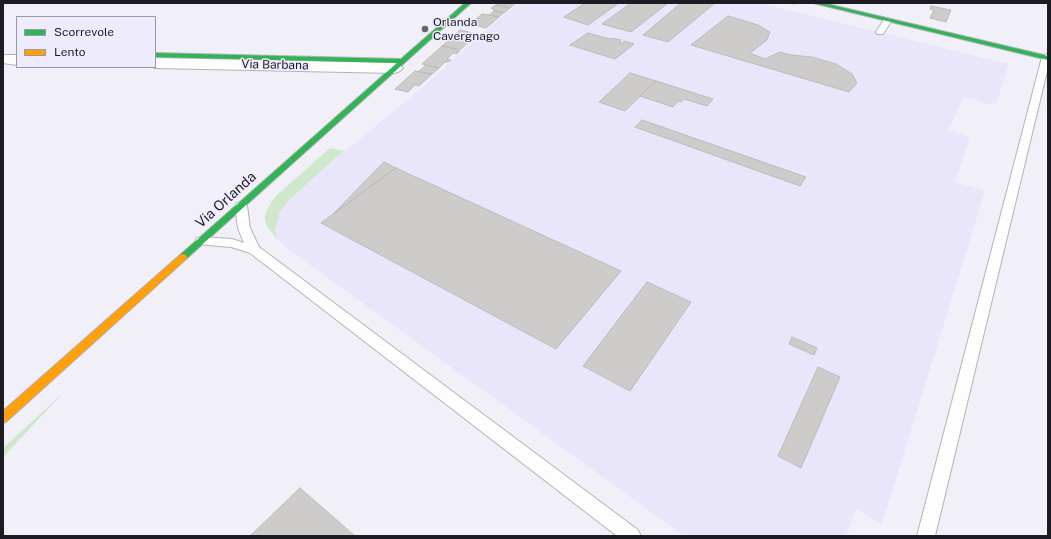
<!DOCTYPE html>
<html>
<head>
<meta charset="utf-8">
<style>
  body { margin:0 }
  #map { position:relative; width:1051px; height:539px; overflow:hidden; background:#f1f0f8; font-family:"Public Sans",sans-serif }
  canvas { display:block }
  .frame { position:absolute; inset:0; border:4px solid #1d1c25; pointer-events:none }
  .legend { position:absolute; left:16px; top:16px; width:140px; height:52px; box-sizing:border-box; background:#eeecfc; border:1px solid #9a99a6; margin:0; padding:5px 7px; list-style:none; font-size:12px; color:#1d1c25 }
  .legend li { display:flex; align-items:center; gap:8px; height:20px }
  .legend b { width:20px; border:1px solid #9a99a6 }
</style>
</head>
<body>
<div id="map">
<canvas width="1051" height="539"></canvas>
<div class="frame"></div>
<ul class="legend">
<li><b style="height:5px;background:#30b455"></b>Scorrevole</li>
<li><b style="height:5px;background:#ff9f0a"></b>Lento</li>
</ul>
</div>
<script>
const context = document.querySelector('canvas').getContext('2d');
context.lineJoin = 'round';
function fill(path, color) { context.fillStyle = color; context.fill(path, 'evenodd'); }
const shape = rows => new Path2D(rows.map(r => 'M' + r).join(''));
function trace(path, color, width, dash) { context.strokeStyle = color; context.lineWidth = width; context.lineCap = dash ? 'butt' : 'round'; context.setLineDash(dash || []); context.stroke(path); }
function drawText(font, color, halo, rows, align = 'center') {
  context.font = font + ' "Public Sans",sans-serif'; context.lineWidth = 3; context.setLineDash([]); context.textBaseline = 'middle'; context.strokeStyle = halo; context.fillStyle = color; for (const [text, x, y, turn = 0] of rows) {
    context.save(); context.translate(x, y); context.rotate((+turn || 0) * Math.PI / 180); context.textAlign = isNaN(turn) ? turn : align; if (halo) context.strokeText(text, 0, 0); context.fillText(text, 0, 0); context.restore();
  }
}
fill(shape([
  [520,3,760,3,1009,64,996,104,993,105,963,97,949,130,970,137,955,182,985,191,882,524,856,509,846,536,684,536,288,249,278,240,275,231,280,211,291,198,344,152,424,86,500,18]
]), '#e9e6fb');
fill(shape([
  [330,148,344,151,291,198,280,211,275,231,278,240,268,228,265,221,265,215,269,206,275,197],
  [64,392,3,457,3,448]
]), '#cfe7ca');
const building = shape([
  [498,3,516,3,510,8,496,5,498,3],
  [585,3,619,3,588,25,564,17,585,3],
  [631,3,668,3,631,32,602,24,631,3],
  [681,3,715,3,668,42,643,35,681,3],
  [496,5,510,8,504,13,493,10,495,9,491,8,496,5],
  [931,6,951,10,946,22,930,18,934,10,930,9,931,6],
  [494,11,503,13,499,17,489,15,494,11],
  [482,14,489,15,499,17,486,28,470,24,482,14],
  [728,16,758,25,770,32,767,40,750,53,765,59,780,52,791,55,812,57,836,64,852,74,857,83,849,92,691,45,728,16],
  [460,30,477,34,460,50,442,46,460,30],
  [588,33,610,39,612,38,621,40,619,42,622,43,624,41,634,44,615,59,570,45,588,33],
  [442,46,457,49,456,51,460,51,457,54,453,53,447,59,451,60,448,62,445,62,439,68,422,64,442,46],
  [426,65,439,68,432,74,418,72,426,65],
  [415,71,432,74,419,86,415,85,408,92,395,89,415,71],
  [630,73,656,81,625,111,599,102,630,73],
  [656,81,713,99,707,106,684,99,681,102,678,101,673,107,640,96,656,81],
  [642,120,806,177,800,186,635,127,642,120],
  [384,162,396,168,333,214,384,162],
  [396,168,621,271,556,349,321,223,396,168],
  [647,282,691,302,630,391,583,366,647,282],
  [792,337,817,348,814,355,789,344,792,337],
  [818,367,840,377,801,468,778,456,818,367],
  [300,488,355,536,250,536,300,488]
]);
fill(building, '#cecbcb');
trace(building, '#bebbba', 1);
const lane = shape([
  [885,18,888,18,892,20,883,34,877,34,876,32,885,18],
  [1046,54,1048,55,1048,67,935,536,917,536,1042,57,1046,54],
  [241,202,245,203,247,206,250,228,259,247,638,530,641,536,617,536,250,253,231,247,197,244,195,241,197,238,201,237,232,239,244,243,238,228,235,206,237,203,241,202]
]);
const street = shape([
  [3,55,17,55,17,65,3,63,3,55],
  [155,58,395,63,400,65,403,68,400,71,395,73,155,68,153,67,155,67,155,58]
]);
const fast = shape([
  [465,3,471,3,186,259,180,259,179,257,180,255,397,63,155,57,155,53,401,59,465,3],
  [813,3,823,3,1048,56,1048,60,813,3]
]);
const slow = shape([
  [183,254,186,255,187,257,186,259,7,421,3,423,3,411,180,255,183,254]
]);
trace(lane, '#b3b2ba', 2);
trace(street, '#b3b2ba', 2);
trace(fast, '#b3b2ba', 2);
trace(slow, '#b3b2ba', 2);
trace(shape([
  [788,3,797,5]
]), '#d5d5d7', 1.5, [2, 2]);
fill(lane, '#fdfdfe');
fill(street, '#fdfdfe');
fill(fast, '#30b455');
fill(slow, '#ff9f0a');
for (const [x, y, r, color] of [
  [425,29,4,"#67666f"]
]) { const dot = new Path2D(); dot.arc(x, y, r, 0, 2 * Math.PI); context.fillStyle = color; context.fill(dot); trace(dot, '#eeecfc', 1.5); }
drawText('12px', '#1d1c25', '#eeecfc', [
  ["Orlanda",433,22],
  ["Cavergnago",433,36]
], 'left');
drawText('12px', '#1d1c25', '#eeecfc', [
  ["Via Barbana",275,65,1]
]);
drawText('14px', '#1d1c25', '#eeecfc', [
  ["Via Orlanda",226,200,-42]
]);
</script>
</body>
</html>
